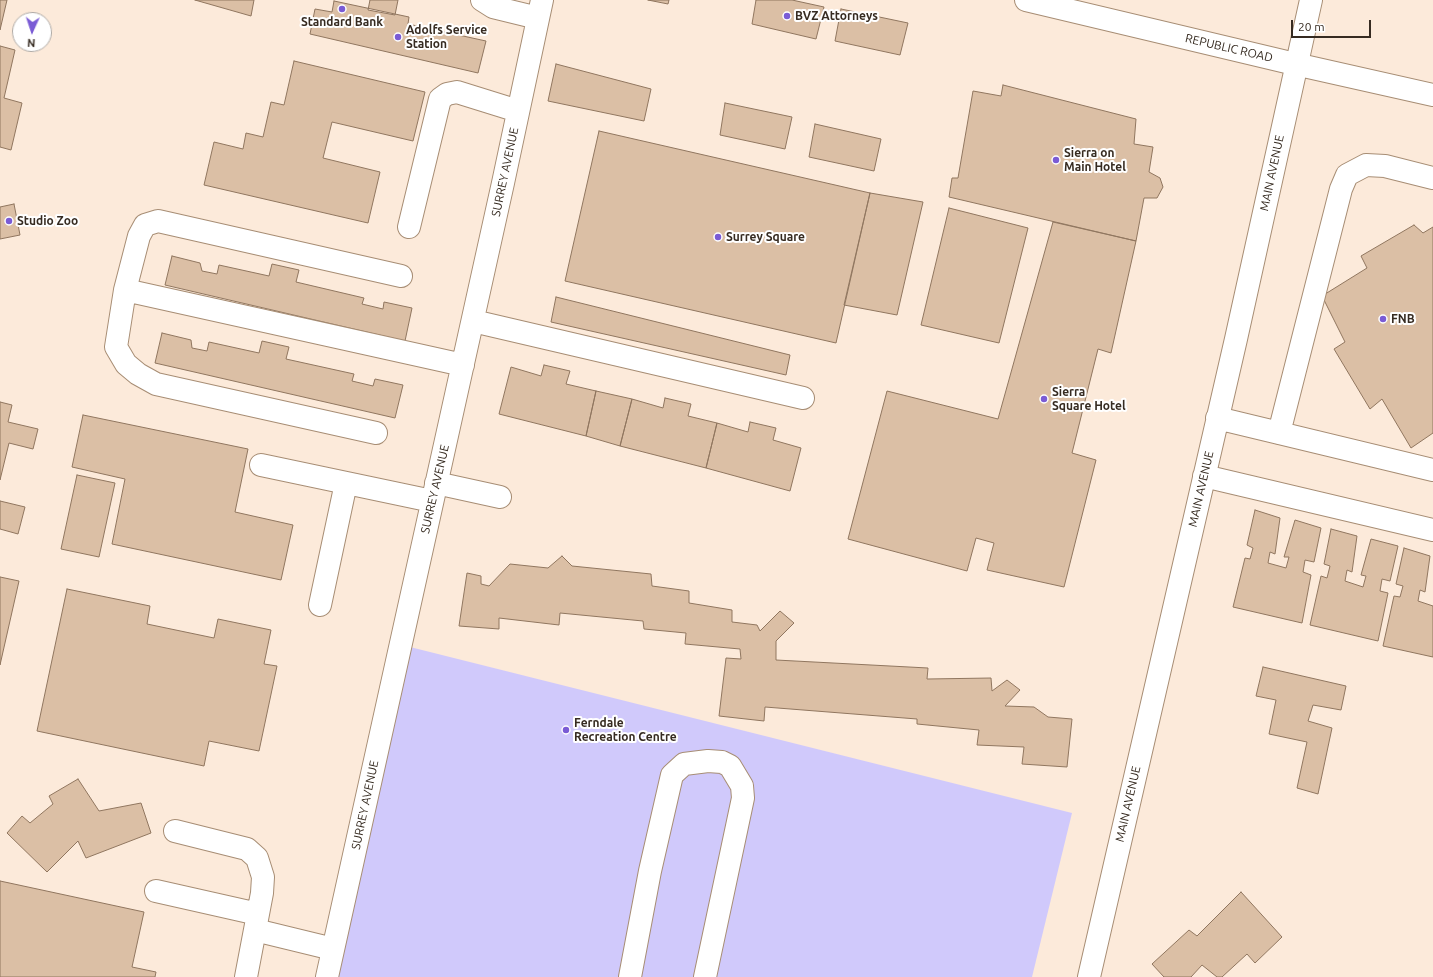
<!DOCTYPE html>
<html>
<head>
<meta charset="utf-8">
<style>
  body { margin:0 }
  #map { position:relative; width:1433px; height:977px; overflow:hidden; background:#fceada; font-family:Ubuntu,sans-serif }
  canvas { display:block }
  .north { position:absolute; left:12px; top:12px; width:40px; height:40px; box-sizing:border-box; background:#fff; border:1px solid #afaaa6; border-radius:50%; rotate:183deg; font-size:11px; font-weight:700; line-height:16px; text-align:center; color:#362b21 }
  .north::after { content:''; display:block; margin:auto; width:14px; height:18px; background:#7a5bd5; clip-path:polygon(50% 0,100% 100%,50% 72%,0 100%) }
  .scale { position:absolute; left:1291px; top:20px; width:80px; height:18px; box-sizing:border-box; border:2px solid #362b21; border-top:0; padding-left:5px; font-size:12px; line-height:14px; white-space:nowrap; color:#362b21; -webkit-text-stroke:3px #fff; paint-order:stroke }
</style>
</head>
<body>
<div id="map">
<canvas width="1433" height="977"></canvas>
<div class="north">N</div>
<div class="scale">20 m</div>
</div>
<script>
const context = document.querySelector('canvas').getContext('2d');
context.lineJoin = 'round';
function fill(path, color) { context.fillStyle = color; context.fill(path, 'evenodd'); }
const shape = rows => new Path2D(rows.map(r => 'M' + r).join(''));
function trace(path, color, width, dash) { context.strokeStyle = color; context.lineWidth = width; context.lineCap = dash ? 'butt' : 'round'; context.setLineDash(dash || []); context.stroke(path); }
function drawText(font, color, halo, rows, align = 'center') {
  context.font = font + ' Ubuntu,sans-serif'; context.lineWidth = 4; context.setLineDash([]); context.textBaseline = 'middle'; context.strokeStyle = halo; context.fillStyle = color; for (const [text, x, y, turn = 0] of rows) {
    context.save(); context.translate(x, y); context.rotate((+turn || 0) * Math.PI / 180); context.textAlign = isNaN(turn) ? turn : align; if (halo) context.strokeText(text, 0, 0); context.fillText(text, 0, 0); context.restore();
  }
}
fill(shape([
  [410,647,1072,813,1032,977,336,977]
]), '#d0c9fb');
const building = shape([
  [0,0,7,0,0,30,0,0],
  [195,0,254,0,251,16,195,0],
  [370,0,398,0,395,15,368,10,370,0],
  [648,0,669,0,668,4,648,0],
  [756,0,792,0,824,7,816,39,752,24,756,0],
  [334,1,409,17,408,24,486,41,478,73,310,34,315,9,332,12,334,1],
  [841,9,908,23,900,55,835,41,841,9],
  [0,46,15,50,4,98,22,103,11,150,0,147,0,46],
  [294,61,425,92,413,141,332,122,323,158,380,172,368,223,204,185,214,142,243,149,246,133,263,137,271,102,284,105,294,61],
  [556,64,651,89,644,121,548,101,556,64],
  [1003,85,1136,119,1134,144,1153,147,1149,172,1160,178,1163,187,1157,198,1144,198,1136,241,949,197,952,178,958,178,973,91,1001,96,1003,85],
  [725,103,792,117,785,149,720,135,725,103],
  [815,124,881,139,874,171,809,157,815,124],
  [599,131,870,193,836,343,565,281,599,131],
  [870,193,923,202,897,315,844,305,870,193],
  [14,204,20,235,0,239,0,207,14,204],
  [949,208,1028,228,999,343,921,325,949,208],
  [1053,222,1136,241,1111,353,1098,349,1072,453,1096,460,1064,587,987,570,994,543,976,538,967,571,848,539,887,391,998,419,1053,222],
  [1414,225,1423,233,1433,227,1433,433,1411,448,1382,399,1370,409,1334,349,1345,342,1322,296,1367,268,1361,256,1414,225],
  [172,256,200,263,202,271,217,274,219,265,269,276,272,264,299,270,296,282,364,298,362,304,383,309,384,302,412,308,405,341,165,285,172,256],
  [556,297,790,355,786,375,551,322,556,297],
  [162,333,191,340,192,348,207,351,209,342,259,353,262,341,289,347,286,359,354,374,352,381,373,386,375,379,403,385,395,418,155,363,162,333],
  [544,365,570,371,566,384,596,391,586,436,499,414,511,367,541,376,544,365],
  [596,391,632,399,620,446,586,436,596,391],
  [665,398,691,404,688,416,717,423,706,468,620,446,632,399,663,408,665,398],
  [0,402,12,405,8,422,38,429,33,449,9,443,0,480,0,402],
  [83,415,248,449,235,512,293,525,281,580,112,544,125,479,72,467,83,415],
  [750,422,776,428,773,440,801,448,790,491,706,468,717,423,748,432,750,422],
  [77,475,115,483,99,557,61,549,77,475],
  [0,501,25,507,18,534,0,529,0,501],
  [1255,510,1280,518,1275,554,1270,552,1268,563,1286,568,1289,557,1284,557,1295,520,1321,528,1314,562,1305,560,1303,572,1311,575,1302,623,1233,607,1245,558,1250,559,1253,548,1247,545,1255,510],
  [1331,529,1357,536,1352,572,1347,570,1345,581,1363,587,1366,576,1361,575,1371,539,1398,546,1390,581,1382,579,1380,591,1388,593,1378,641,1310,625,1321,576,1327,578,1330,566,1324,564,1331,529],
  [1404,548,1430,556,1425,592,1420,590,1418,601,1433,606,1433,657,1383,646,1394,596,1400,597,1403,586,1396,584,1404,548],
  [562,556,572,566,651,574,652,586,689,591,689,603,732,610,732,622,757,625,760,631,780,611,794,623,776,641,776,660,928,668,927,679,991,678,992,691,1007,680,1020,690,1005,706,1034,707,1048,717,1072,719,1067,767,1022,764,1024,747,977,745,979,730,917,724,917,719,765,707,764,721,719,716,726,658,741,659,740,649,685,644,686,633,644,629,643,621,560,613,559,625,499,618,499,629,459,626,467,573,481,576,481,584,489,586,510,564,548,568,562,556],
  [0,577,19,581,0,665,0,577],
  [67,589,150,606,147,624,214,638,218,619,271,630,264,664,277,666,259,751,209,741,204,766,37,731,67,589],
  [1263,667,1346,686,1341,710,1313,705,1308,721,1332,728,1318,794,1297,788,1307,742,1269,734,1276,700,1256,696,1263,667],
  [78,779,99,811,141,803,151,833,86,858,78,841,47,872,7,833,22,816,30,823,53,804,49,796,78,779],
  [0,881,144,912,132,967,156,972,155,977,0,977,0,881],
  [1241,892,1282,937,1255,963,1247,954,1222,977,1217,977,1202,965,1191,977,1164,977,1152,964,1189,930,1197,936,1241,892]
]);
fill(building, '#dbbfa5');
trace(building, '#90765f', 1);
const minor = shape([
  [482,0,493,7,538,18],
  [409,227,440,99,447,94,457,92,518,111],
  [125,290,463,365],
  [473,321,803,398],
  [1217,418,1433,470],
  [376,433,156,384,138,374,126,364,116,347,125,290,139,236,145,225,158,221,401,276],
  [1279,433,1341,189,1347,175,1366,165,1385,166,1433,178],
  [261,465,432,501],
  [1204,476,1433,530],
  [436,483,500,497],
  [320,605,346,483],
  [175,831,247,849,257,858,263,877,262,893,246,977],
  [156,891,258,914],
  [255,930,333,949],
  [327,977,503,183,542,0],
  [630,977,650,871,672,775,684,764,708,761,722,762,730,766,742,786,743,798,705,977],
  [1089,977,1236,339,1311,0]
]);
const major = shape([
  [1026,0,1295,64,1433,95]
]);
trace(minor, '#a78d74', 24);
trace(major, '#a78d74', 24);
trace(minor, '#fff', 22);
trace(major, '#fff', 22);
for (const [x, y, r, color] of [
  [342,9,4,"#7a5bd5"],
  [787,16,4,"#7a5bd5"],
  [398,37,4,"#7a5bd5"],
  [1056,160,4,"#7a5bd5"],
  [9,221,4,"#7a5bd5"],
  [718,237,4,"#7a5bd5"],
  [1383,319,4,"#7a5bd5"],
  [1044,399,4,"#7a5bd5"],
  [566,730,4,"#7a5bd5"]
]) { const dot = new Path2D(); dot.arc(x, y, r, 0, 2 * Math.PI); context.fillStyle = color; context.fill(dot); trace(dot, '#fff', 1.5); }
drawText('bold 12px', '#362b21', '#fff', [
  ["BVZ Attorneys",795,16],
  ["Standard Bank",342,22,"center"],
  ["Adolfs Service",406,30],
  ["Station",406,44],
  ["Sierra on",1064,153],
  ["Main Hotel",1064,167],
  ["Studio Zoo",17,221],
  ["Surrey Square",726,237],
  ["FNB",1391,319],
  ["Sierra",1052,392],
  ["Square Hotel",1052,406],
  ["Ferndale",574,723],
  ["Recreation Centre",574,737]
], 'left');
drawText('12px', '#362b21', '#fff', [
  ["REPUBLIC ROAD",1229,48,13],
  ["SURREY AVENUE",505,172,-78],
  ["MAIN AVENUE",1272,173,-78],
  ["SURREY AVENUE",435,489,-77],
  ["MAIN AVENUE",1201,489,-77],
  ["MAIN AVENUE",1128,804,-77],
  ["SURREY AVENUE",365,805,-78]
]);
</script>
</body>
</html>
